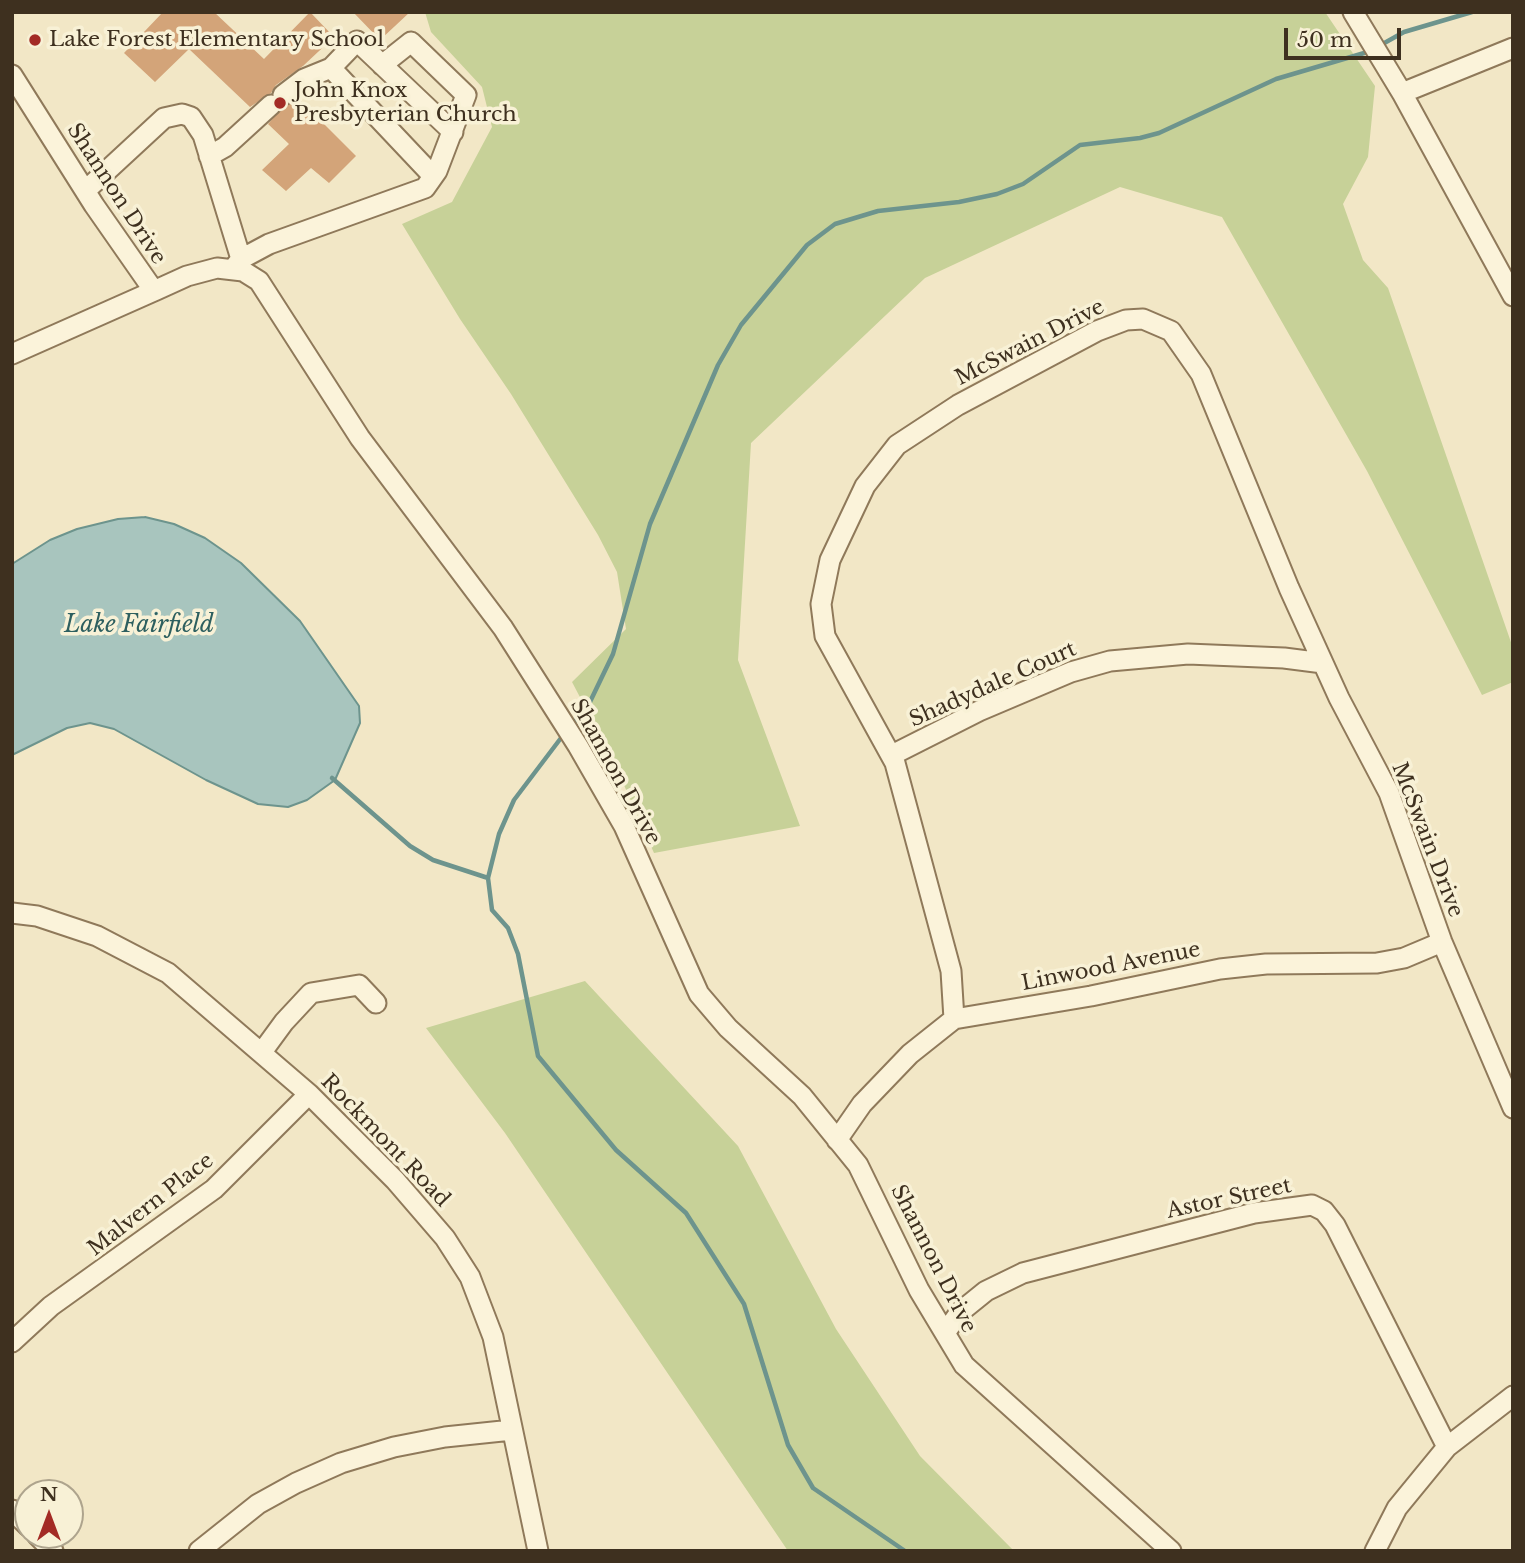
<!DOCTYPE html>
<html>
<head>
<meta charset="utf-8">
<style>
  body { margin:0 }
  #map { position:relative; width:1525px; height:1563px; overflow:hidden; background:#f2e7c6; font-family:"Libre Baskerville",serif }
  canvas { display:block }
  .frame { position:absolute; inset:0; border:14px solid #3e301f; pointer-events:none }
  .north { position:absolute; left:14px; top:1479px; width:70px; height:70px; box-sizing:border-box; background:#f8f1d6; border:2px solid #aea48d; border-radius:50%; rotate:0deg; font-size:19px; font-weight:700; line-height:28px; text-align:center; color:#3e301f }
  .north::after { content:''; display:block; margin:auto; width:24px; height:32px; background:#a32b25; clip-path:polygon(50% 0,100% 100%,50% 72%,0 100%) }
  .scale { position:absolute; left:1284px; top:28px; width:117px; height:32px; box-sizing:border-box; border:4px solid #3e301f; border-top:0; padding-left:9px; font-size:21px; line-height:24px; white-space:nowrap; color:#3e301f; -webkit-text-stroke:5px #f8f1d6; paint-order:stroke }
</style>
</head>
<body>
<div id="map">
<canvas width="1525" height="1563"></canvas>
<div class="frame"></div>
<div class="north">N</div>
<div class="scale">50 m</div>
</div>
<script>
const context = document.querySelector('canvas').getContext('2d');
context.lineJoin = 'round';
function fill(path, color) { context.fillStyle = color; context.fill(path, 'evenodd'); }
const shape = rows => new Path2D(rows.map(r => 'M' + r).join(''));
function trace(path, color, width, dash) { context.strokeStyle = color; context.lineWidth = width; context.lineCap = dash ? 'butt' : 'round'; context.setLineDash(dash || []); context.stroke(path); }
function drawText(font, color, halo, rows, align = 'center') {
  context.font = font + ' "Libre Baskerville",serif'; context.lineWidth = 7; context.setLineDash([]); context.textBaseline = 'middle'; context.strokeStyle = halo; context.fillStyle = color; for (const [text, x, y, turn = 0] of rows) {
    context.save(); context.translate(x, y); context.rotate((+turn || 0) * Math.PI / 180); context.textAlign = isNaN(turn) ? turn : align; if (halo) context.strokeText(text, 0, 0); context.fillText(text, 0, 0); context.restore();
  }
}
fill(shape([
  [425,12,1325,12,1375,86,1368,157,1343,204,1363,260,1388,288,1513,648,1513,682,1482,695,1367,471,1222,217,1120,187,925,278,751,443,738,660,800,826,654,853,612,758,572,682,626,629,617,572,598,535,511,394,460,319,402,224,452,202,492,127,482,87,431,32],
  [585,981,738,1146,836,1329,920,1456,1014,1551,788,1551,505,1133,426,1028]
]), '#c7d198');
const water = shape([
  [145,517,174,524,205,538,241,563,300,621,359,706,360,723,335,780,307,800,288,807,258,804,206,780,114,729,90,723,67,728,12,755,12,564,50,540,77,529,118,519,145,517]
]);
fill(water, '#a8c5be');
trace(water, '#6d948d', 2);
trace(shape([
  [1379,46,1404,32,1472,12],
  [572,725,588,706,613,654,650,524,718,365,741,325,807,245,835,224,878,211,959,202,997,194,1023,184,1080,145,1140,138,1159,133,1276,79,1371,51],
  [564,734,514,800,499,834,488,878,492,910,508,928,518,954,538,1056,616,1150,686,1213,744,1304,788,1445,813,1488,905,1551],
  [332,778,410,846,433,860,488,878]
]), '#6d948d', 4.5);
fill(shape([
  [163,12,214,12,264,59,310,12,334,37,303,66,276,85,271,93,250,107,189,49,155,82,124,53],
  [353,12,410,12,380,40],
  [299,99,356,156,329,183,311,168,286,191,262,170,289,144,268,124,283,107]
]), '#d3a479');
const minor = shape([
  [1353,12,1402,93,1513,296],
  [12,75,94,205,154,291,187,276,217,268,243,271,259,281,360,438,503,628,578,746,624,826,699,994,728,1028,802,1096,858,1165,919,1290,964,1365,1171,1551],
  [1402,93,1513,48],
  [283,95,304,79,331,68],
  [209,156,225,147,271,105],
  [433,176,331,68,357,41,453,132],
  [85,191,164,118,182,114,191,117,203,135,241,259],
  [233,269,241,259,269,244,425,188,437,171,466,95,411,42,382,65],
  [12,354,154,291],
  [892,755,979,711,1071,672,1110,661,1188,654,1284,658,1323,663],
  [12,913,37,916,97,936,168,973,309,1094,395,1180,445,1238,470,1277,493,1337,538,1551],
  [954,1019,951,971,895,763,825,636,821,604,830,560,865,486,897,445,958,405,1097,331,1126,320,1143,319,1171,331,1201,374,1289,588,1339,698,1389,793,1442,942,1513,1108],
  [262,1052,284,1022,311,993,359,985,376,1003],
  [837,1140,862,1104,910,1054,954,1019,1091,996,1220,969,1266,964,1377,963,1404,958,1442,942],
  [945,1333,960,1312,986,1291,1023,1273,1254,1213,1312,1205,1324,1211,1335,1225,1447,1447],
  [12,1342,51,1306,214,1189,309,1094],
  [12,1510,28,1526],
  [37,1535,53,1551],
  [199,1551,258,1504,296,1483,341,1463,394,1447,445,1437,512,1430],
  [1375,1551,1397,1508,1447,1447,1513,1396]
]);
trace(minor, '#8f795a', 23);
trace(minor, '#fbf3da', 19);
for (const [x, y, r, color] of [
  [35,40,7,"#a32b25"],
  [280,103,7,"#a32b25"]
]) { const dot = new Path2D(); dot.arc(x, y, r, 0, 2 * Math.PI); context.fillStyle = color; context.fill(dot); trace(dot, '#f8f1d6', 2.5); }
drawText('21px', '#3e301f', '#f8f1d6', [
  ["Lake Forest Elementary School",49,40],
  ["John Knox",294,91],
  ["Presbyterian Church",294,115]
], 'left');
drawText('21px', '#3e301f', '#f8f1d6', [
  ["Shannon Drive",116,194,57],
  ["McSwain Drive",1030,343,-27],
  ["Shadydale Court",993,685,-24],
  ["Shannon Drive",615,772,61],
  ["McSwain Drive",1427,840,69],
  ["Linwood Avenue",1111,967,-11],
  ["Rockmont Road",385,1141,46],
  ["Astor Street",1229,1199,-12],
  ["Malvern Place",151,1205,-38],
  ["Shannon Drive",933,1259,63]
]);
drawText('italic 23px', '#2d5f5f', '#f8f1d6', [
  ["Lake Fairfield",139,626]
]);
</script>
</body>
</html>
